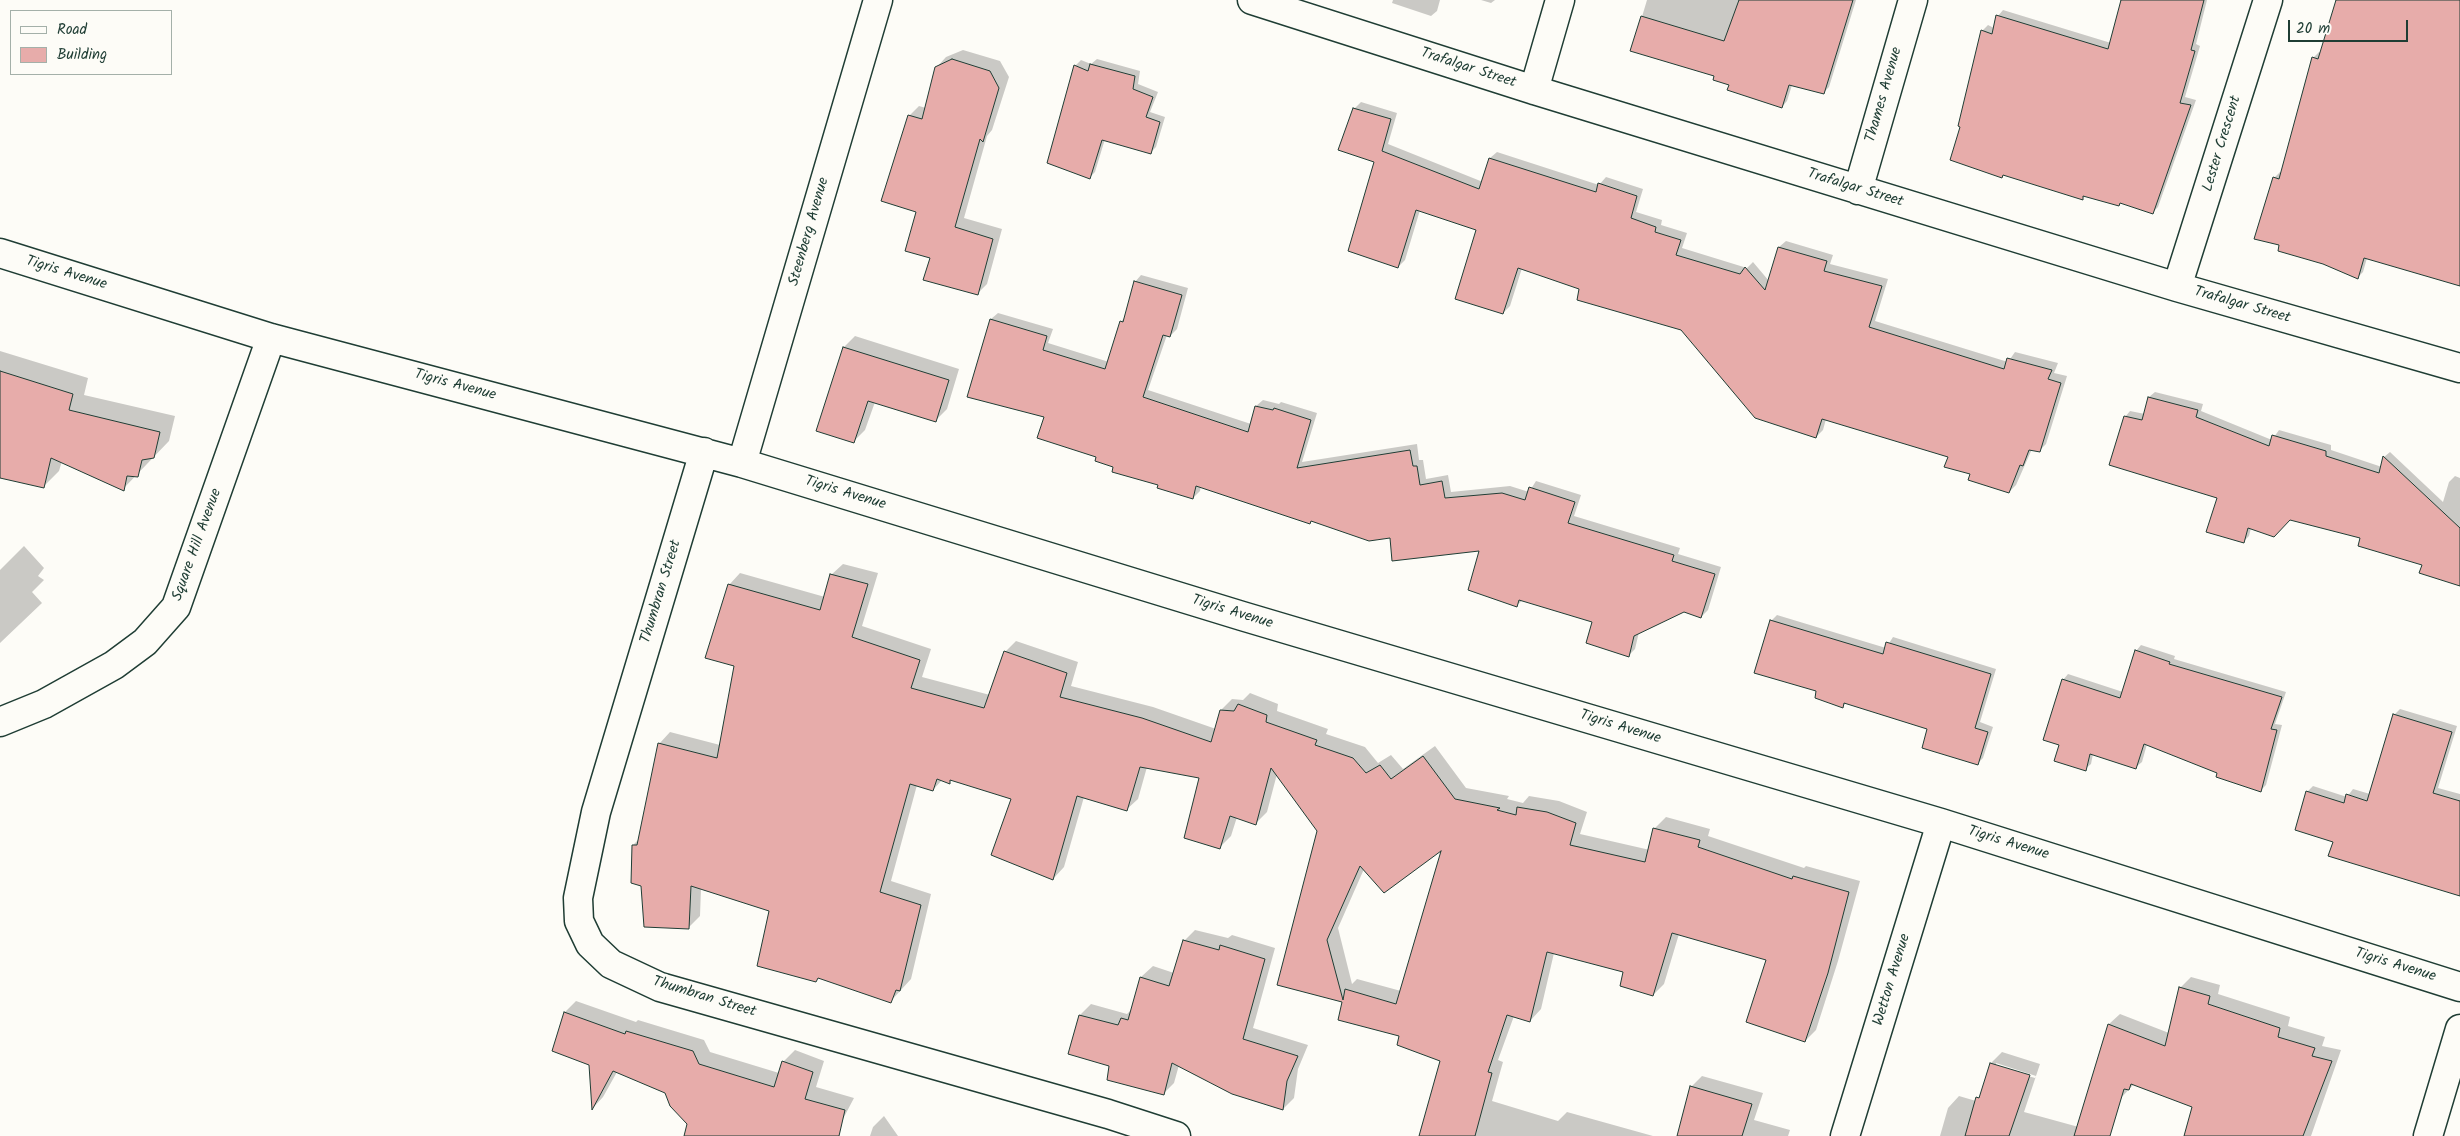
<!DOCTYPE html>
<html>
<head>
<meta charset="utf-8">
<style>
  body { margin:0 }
  #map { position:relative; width:2460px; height:1136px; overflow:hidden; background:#fdfcf7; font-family:Kalam,sans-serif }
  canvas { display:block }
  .legend { position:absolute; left:10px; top:10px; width:162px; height:65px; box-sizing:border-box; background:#fdfcf7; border:1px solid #a4b0a9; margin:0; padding:6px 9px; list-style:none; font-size:15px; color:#1f3d34 }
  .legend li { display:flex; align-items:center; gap:10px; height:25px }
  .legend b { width:25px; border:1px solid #a4b0a9 }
  .scale { position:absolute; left:2288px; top:20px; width:120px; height:22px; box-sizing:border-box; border:2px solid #1f3d34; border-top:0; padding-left:6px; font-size:15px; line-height:18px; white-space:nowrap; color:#1f3d34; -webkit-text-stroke:4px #fdfcf7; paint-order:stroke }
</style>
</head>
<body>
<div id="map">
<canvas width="2460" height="1136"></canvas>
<ul class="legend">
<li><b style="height:6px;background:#fdfcf7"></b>Road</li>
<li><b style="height:14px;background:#e7acaa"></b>Building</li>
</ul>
<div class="scale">20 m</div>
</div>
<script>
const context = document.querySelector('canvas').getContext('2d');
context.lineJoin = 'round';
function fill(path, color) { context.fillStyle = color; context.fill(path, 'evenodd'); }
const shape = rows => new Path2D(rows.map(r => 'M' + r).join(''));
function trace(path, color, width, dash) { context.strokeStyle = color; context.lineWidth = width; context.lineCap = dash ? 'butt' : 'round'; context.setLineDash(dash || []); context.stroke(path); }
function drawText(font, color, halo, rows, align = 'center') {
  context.font = font + ' Kalam,sans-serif'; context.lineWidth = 5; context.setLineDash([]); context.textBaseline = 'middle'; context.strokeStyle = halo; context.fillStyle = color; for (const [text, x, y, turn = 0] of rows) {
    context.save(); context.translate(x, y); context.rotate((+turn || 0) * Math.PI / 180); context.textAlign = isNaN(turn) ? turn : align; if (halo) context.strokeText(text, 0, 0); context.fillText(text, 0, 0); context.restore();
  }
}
fill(shape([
  [1393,0,1440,0,1437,11,1431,16,1392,3],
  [1481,0,1495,0,1491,3],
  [1647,0,1856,0,1829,87,1823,93,1792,85,1787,101,1782,107,1716,76,1632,50],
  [2122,0,2207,0,2196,44,2200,46,2185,97,2196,100,2158,207,2152,213,2121,202,2086,195,2082,199,2004,174,2002,176,1961,126,1982,31,1988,25,1994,28,1998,16,2003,10,2111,43],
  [2337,0,2460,0,2460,281,2367,258,2363,272,2358,277,2324,263,2274,178,2280,172,2282,173,2313,58,2319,52,2321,53],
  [963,50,1000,61,1009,77,992,130,987,136,964,218,1002,229,987,284,977,294,931,257,918,211,909,116,919,106,926,108,936,68,946,57],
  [1097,59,1140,71,1138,84,1158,92,1150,112,1165,117,1156,147,1150,153,1105,139,1095,172,1090,177,1075,66,1081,60,1091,64],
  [1361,102,1397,113,1388,144,1483,182,1490,158,1497,152,1599,185,1606,177,1643,189,1636,212,1662,220,1661,225,1687,233,1682,248,1747,268,1753,262,1769,281,1779,247,1786,241,1833,255,1830,264,1888,279,1875,321,2008,362,2015,352,2058,363,2054,373,2067,376,2046,444,2039,451,2032,449,2016,485,2009,492,1971,473,1949,456,1826,419,1823,430,1816,437,1681,328,1581,288,1522,268,1510,306,1503,313,1478,230,1420,210,1405,260,1398,267,1376,162,1354,109],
  [1141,275,1188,288,1177,329,1170,336,1167,335,1148,390,1251,424,1256,406,1263,400,1279,404,1281,402,1317,413,1302,462,1417,444,1419,460,1423,460,1426,479,1448,475,1451,492,1510,486,1529,492,1536,481,1581,495,1574,516,1680,548,1678,554,1721,567,1708,610,1701,617,1684,611,1639,632,1635,649,1628,656,1593,621,1523,600,1517,605,1481,550,1391,536,1312,520,1310,523,1201,486,1200,491,1193,498,1115,466,1097,456,1045,417,969,396,991,319,998,313,1053,329,1048,343,1109,362,1121,322,1125,317,1135,282],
  [855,336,959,369,947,409,935,421,875,402,865,430,854,441,844,347],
  [0,351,88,378,84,395,175,416,169,441,123,489,62,461,59,471,44,486,0,477],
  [2155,392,2203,404,2201,411,2272,440,2279,430,2331,445,2331,450,2382,467,2384,457,2390,452,2443,502,2449,482,2455,476,2460,478,2460,584,2423,564,2362,537,2290,519,2251,528,2249,536,2243,542,2218,497,2125,417,2130,411,2145,414,2149,397],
  [24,546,44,568,38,576,44,580,32,592,42,603,0,643,0,570],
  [843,564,878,573,862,626,931,649,922,677,990,695,1005,652,1016,641,1078,662,1071,686,1153,707,1216,729,1221,710,1232,699,1243,700,1250,693,1278,704,1277,711,1328,729,1326,734,1365,747,1378,763,1391,755,1403,769,1435,746,1466,788,1509,796,1507,799,1523,803,1529,796,1559,801,1587,812,1580,834,1650,850,1655,828,1666,817,1710,829,1708,836,1804,868,1806,866,1860,881,1838,961,1816,1030,1805,1041,1768,959,1679,934,1664,984,1653,995,1624,971,1554,953,1541,1009,1530,1021,1514,1016,1498,1060,1503,1062,1492,1101,1558,1121,1567,1112,1653,1136,1420,1136,1442,1060,1343,1001,1279,984,1319,830,1277,774,1267,812,1256,823,1237,817,1231,836,1220,847,1201,777,1147,767,1138,799,1126,810,1084,797,1064,867,1053,879,1013,799,952,779,949,782,942,780,933,790,917,785,891,881,931,894,911,979,890,1002,819,977,816,981,771,910,701,888,700,916,689,927,642,885,633,845,639,839,659,744,670,732,720,745,735,665,729,585,740,573,825,597,831,575],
  [1443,848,1401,991,1357,979,1352,984,1338,928,1364,869],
  [1777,615,1886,648,1893,637,1996,669,1980,722,1993,727,1983,758,1977,764,1929,728,1846,703,1842,707,1818,690,1771,621],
  [2141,645,2175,656,2174,659,2286,692,2275,724,2282,725,2266,785,2261,790,2147,744,2142,762,2136,767,2093,754,2091,764,2085,769,2061,744,2063,680,2068,674,2123,692,2136,651],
  [2400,709,2457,726,2438,788,2460,794,2460,895,2334,841,2307,792,2313,786,2347,797,2353,789,2370,794,2394,715],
  [1195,930,1228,938,1232,935,1275,948,1253,1028,1308,1045,1298,1069,1294,1098,1283,1109,1179,1065,1174,1083,1163,1094,1111,1065,1080,1015,1091,1004,1127,1014,1133,1008,1141,977,1153,966,1174,973,1184,941],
  [2191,977,2220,985,2218,994,2290,1017,2288,1026,2325,1037,2322,1046,2341,1050,2311,1136,2230,1136,2193,1106,2134,1084,2120,1099,2089,1089,2109,1024,2120,1014,2169,1033,2180,988],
  [576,1001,636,1022,638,1020,704,1040,710,1052,779,1073,783,1062,795,1050,824,1061,816,1087,854,1098,834,1136,685,1136,689,1124,666,1092,617,1072,603,1097,593,1108,590,1064,565,1012],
  [2002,1052,2040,1064,2024,1112,2086,1129,2084,1136,1940,1136,1948,1108,1959,1096,1976,1101,1983,1092,1991,1063],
  [1996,1063,2036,1076,2035,1078,1996,1066],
  [1702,1076,1763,1093,1754,1120,1790,1130,1788,1136,1678,1136,1691,1087],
  [884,1116,898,1136,870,1136,873,1127]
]), '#0003');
const building = shape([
  [1739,0,1853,0,1824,94,1789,85,1782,108,1727,90,1729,85,1713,80,1714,76,1630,51,1641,16,1724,41,1739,0],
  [2121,0,2204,0,2191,50,2195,51,2180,103,2191,105,2153,214,2120,203,2119,206,2083,196,2083,200,2003,175,2002,178,1950,160,1960,127,1958,126,1981,30,1992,34,1996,15,2108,49,2121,0],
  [2336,0,2460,0,2460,286,2364,258,2358,279,2323,264,2278,251,2279,245,2254,239,2273,177,2279,179,2312,57,2318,59,2336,0],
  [952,59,990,71,999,88,983,142,980,139,955,227,993,239,978,295,923,280,930,258,905,251,916,212,881,201,908,115,922,119,935,67,952,59],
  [1090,64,1135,76,1133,89,1153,97,1146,117,1160,122,1151,154,1102,140,1090,179,1047,163,1074,65,1088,71,1090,64],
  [1353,108,1391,119,1382,151,1479,189,1489,158,1596,192,1598,183,1637,196,1631,218,1656,227,1655,232,1681,240,1676,255,1740,274,1745,267,1765,290,1778,247,1827,261,1824,271,1882,286,1869,327,2004,369,2007,358,2052,370,2048,379,2061,383,2040,452,2029,450,2023,466,2020,465,2009,493,1968,480,1970,474,1944,467,1948,457,1822,419,1816,438,1755,418,1681,330,1577,300,1579,289,1518,268,1503,314,1455,299,1476,230,1416,210,1398,268,1348,251,1374,162,1338,150,1353,108],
  [1134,281,1182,295,1170,337,1163,335,1143,397,1248,432,1255,406,1273,410,1274,408,1311,420,1297,468,1410,450,1413,466,1417,466,1420,485,1442,481,1445,498,1502,493,1525,500,1529,487,1575,502,1568,523,1674,555,1672,561,1715,574,1701,618,1684,612,1634,636,1629,657,1586,643,1592,622,1519,600,1517,607,1468,590,1479,551,1392,561,1390,538,1369,541,1311,521,1310,524,1196,486,1193,499,1157,488,1158,485,1112,472,1113,467,1095,461,1096,457,1037,438,1044,417,967,397,990,319,1047,336,1043,350,1105,369,1120,321,1123,322,1134,281],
  [843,347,949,380,936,422,868,401,854,443,816,431,843,347],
  [0,371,73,394,69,410,160,432,154,458,142,460,138,477,127,476,124,491,51,458,44,488,0,478,0,371],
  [2148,397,2198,410,2196,417,2269,446,2272,435,2326,451,2326,456,2379,473,2383,456,2460,528,2460,586,2419,573,2422,565,2358,546,2360,538,2290,520,2274,537,2248,528,2244,543,2206,532,2217,498,2109,465,2124,416,2142,420,2148,397],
  [830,574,868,584,852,637,920,660,911,688,984,708,1004,651,1067,673,1060,697,1142,718,1211,742,1220,710,1234,711,1238,704,1267,715,1266,722,1317,740,1315,745,1353,758,1366,773,1380,765,1391,779,1423,756,1455,799,1500,808,1497,810,1516,815,1517,807,1547,812,1576,823,1570,845,1645,862,1653,828,1700,840,1698,847,1792,879,1793,876,1849,892,1828,973,1805,1042,1746,1022,1766,960,1672,933,1653,996,1620,986,1623,972,1547,952,1530,1022,1507,1015,1488,1072,1492,1073,1475,1136,1419,1136,1440,1061,1397,1045,1399,1036,1338,1020,1342,1002,1277,985,1317,831,1271,768,1256,825,1230,816,1220,849,1184,838,1199,778,1140,767,1127,811,1077,796,1053,880,991,855,1011,799,950,780,950,784,937,779,933,791,910,784,880,892,921,905,900,991,896,990,891,1003,818,978,816,982,757,966,769,911,691,886,689,929,644,927,641,886,631,883,632,845,637,845,658,743,717,758,734,666,705,658,728,584,820,610,830,574],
  [1441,851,1396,1004,1345,989,1343,1000,1327,940,1360,866,1384,893,1441,851],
  [1770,620,1883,654,1886,642,1991,674,1975,728,1988,732,1978,765,1922,748,1927,729,1844,703,1843,708,1815,698,1816,691,1754,673,1770,620],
  [2135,650,2170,662,2169,664,2282,697,2271,729,2277,730,2261,792,2216,777,2217,773,2144,744,2136,769,2090,754,2086,771,2054,761,2059,745,2043,740,2062,679,2120,698,2135,650],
  [2393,714,2452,732,2433,793,2460,801,2460,896,2328,856,2333,842,2295,830,2306,791,2344,803,2346,794,2367,801,2393,714],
  [1183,940,1219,950,1220,945,1265,959,1243,1039,1298,1056,1287,1081,1283,1110,1232,1094,1172,1063,1164,1095,1107,1080,1109,1066,1068,1054,1079,1015,1118,1025,1121,1018,1128,1020,1140,977,1169,986,1183,940],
  [2179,987,2210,996,2208,1004,2280,1028,2278,1037,2315,1048,2312,1056,2332,1061,2303,1136,2184,1136,2192,1107,2131,1084,2129,1090,2124,1089,2110,1136,2074,1136,2108,1024,2165,1046,2179,987],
  [564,1012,625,1034,626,1031,693,1051,699,1064,774,1087,782,1061,813,1072,805,1099,845,1110,839,1136,684,1136,687,1124,670,1106,665,1093,613,1071,592,1110,589,1065,552,1051,564,1012],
  [1990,1063,2030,1075,2009,1136,1965,1136,1976,1097,1979,1098,1990,1063],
  [1690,1086,1752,1104,1742,1136,1677,1136,1690,1086]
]);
fill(building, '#e7acaa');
trace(building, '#1f3d34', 1);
const minor = shape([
  [1252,0,1534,90,2177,287,2460,368],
  [1534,90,1560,0],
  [1858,190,1913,0],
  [0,253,271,338,742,463,1242,616,1941,823,2460,987],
  [2177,287,2268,0],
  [704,452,596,812,578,898,579,921,590,944,611,964,660,987,1108,1114,1176,1136],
  [742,463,878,0],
  [0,722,44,704,114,665,145,642,176,607,271,338],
  [1845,1136,1941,823],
  [2428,1136,2460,1029]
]);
trace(minor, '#1f3d34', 31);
trace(minor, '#fdfcf7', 28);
drawText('15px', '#1f3d34', '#fdfcf7', [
  ["Trafalgar Street",1468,69,18],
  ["Thames Avenue",1885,95,-74],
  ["Lester Crescent",2223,144,-73],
  ["Trafalgar Street",1855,189,17],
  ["Steenberg Avenue",810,232,-74],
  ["Tigris Avenue",66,274,17],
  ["Trafalgar Street",2242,306,16],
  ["Tigris Avenue",455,386,15],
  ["Tigris Avenue",845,494,17],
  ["Square Hill Avenue",198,545,-70],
  ["Thumbran Street",662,592,-73],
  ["Tigris Avenue",1232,613,17],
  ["Tigris Avenue",1620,728,17],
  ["Tigris Avenue",2008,844,17],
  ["Tigris Avenue",2395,966,17],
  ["Wetton Avenue",1893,980,-73],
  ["Thumbran Street",704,998,17]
]);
</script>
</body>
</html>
